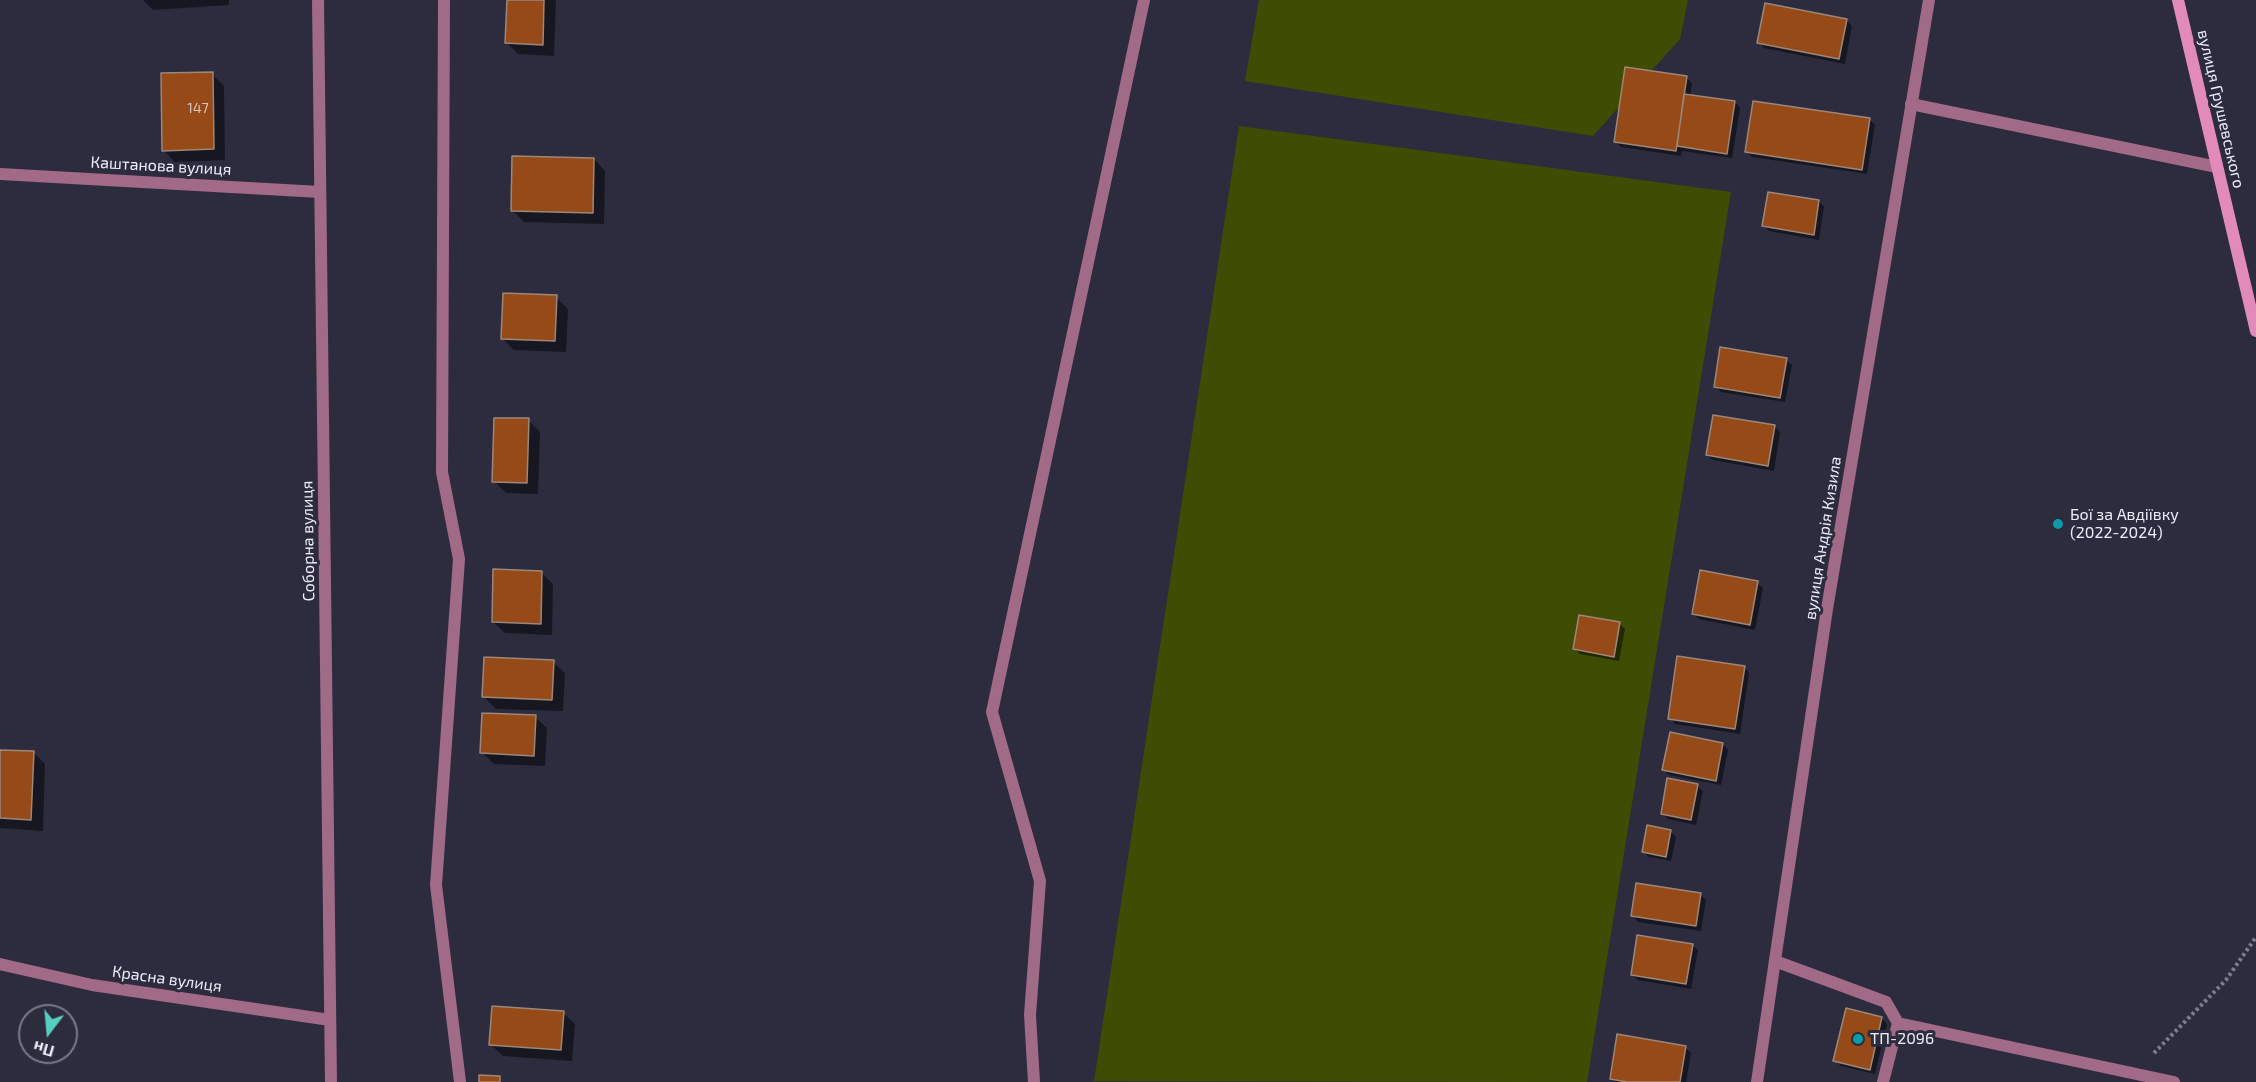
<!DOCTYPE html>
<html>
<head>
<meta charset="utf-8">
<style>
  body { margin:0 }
  #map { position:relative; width:2256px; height:1082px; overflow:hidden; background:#2c2c3e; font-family:"Exo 2",sans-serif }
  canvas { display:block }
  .north { position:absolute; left:18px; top:1004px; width:60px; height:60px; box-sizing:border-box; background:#2c2c3e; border:2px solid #797988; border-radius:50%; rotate:196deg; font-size:16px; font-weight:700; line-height:24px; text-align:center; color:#ecedf8 }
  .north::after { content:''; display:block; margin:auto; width:21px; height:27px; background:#57cec2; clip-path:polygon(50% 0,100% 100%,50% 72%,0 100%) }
</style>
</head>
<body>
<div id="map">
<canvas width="2256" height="1082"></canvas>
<div class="north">Пн</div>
</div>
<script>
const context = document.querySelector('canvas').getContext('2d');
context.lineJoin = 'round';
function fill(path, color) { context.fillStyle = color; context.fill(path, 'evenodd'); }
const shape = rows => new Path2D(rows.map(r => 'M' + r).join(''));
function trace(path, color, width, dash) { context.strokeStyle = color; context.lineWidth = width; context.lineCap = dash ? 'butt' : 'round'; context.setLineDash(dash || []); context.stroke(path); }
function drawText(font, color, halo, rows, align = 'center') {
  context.font = font + ' "Exo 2",sans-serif'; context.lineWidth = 6; context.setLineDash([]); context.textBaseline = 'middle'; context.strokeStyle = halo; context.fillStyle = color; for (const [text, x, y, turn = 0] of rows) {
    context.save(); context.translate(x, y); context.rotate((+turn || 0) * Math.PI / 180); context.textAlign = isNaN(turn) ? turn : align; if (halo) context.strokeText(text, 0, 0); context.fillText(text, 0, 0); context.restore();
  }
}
fill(shape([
  [1259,0,1688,0,1680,39,1593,136,1245,81],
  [1239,126,1731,192,1587,1082,1094,1081]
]), '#3e4d03');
fill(shape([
  [143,0,229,0,229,5,153,10],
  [508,0,556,0,554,56,518,54,507,43],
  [1847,21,1852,26,1845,64,1764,48,1759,42],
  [212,74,224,86,225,160,175,162,163,150],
  [1686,77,1692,83,1690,96,1735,102,1740,108,1732,158,1682,151,1681,156,1621,147,1616,142],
  [1869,119,1875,125,1867,174,1752,157,1747,152],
  [594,159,605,171,604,224,524,222,513,211],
  [1819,201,1824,207,1819,240,1769,231,1764,226],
  [556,297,568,309,566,352,514,350,502,338],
  [1786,360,1792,365,1785,402,1721,392,1715,386],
  [528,420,540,432,538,494,506,493,494,481],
  [1775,427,1780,432,1774,471,1713,460,1707,455],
  [541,572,553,584,552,635,505,633,493,622],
  [1757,583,1763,588,1755,630,1699,619,1693,613],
  [1620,624,1625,629,1619,661,1580,654,1574,648],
  [553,662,565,673,563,711,496,709,484,697],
  [1744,667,1749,673,1740,734,1675,724,1670,718],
  [535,717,547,728,545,766,494,764,482,752],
  [1723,744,1728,750,1721,785,1669,775,1664,770],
  [0,751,33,752,45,764,43,831,0,828],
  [1697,786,1703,791,1696,825,1668,819,1662,813],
  [1670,831,1676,837,1671,861,1649,857,1643,852],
  [1700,894,1706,900,1701,931,1638,922,1633,916],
  [1692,945,1698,950,1691,989,1638,980,1632,975],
  [1847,1010,1882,1019,1887,1024,1875,1074,1841,1066,1835,1061],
  [563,1013,575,1024,572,1061,503,1056,491,1045],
  [1685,1047,1691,1053,1686,1082,1615,1082,1611,1079]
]), '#0007');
const building = shape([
  [507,0,544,0,543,45,505,43,507,0],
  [1765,3,1847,19,1839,59,1757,43,1765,3],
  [1625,67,1687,76,1676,151,1614,142,1625,67],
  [213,72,214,149,162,151,161,73,213,72],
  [1684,94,1735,101,1727,154,1677,146,1684,94],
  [1753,101,1870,118,1862,170,1745,152,1753,101],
  [512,156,594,158,593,213,511,211,512,156],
  [1768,192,1819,200,1814,235,1762,226,1768,192],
  [503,293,557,295,555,341,501,339,503,293],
  [1720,347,1787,358,1780,398,1714,387,1720,347],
  [1713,415,1775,425,1768,466,1706,455,1713,415],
  [494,418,529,418,527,483,492,482,494,418],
  [493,569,542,571,541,624,492,622,493,569],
  [1700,570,1758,581,1750,625,1692,614,1700,570],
  [1579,615,1620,622,1614,657,1573,649,1579,615],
  [1677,656,1745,666,1735,729,1668,719,1677,656],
  [484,657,554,660,552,700,482,697,484,657],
  [482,713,536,715,534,756,480,753,482,713],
  [1670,732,1723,743,1716,781,1662,770,1670,732],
  [0,750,34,751,31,820,0,818,0,750],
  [1667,778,1698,784,1691,820,1661,814,1667,778],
  [1647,825,1671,830,1666,857,1642,852,1647,825],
  [1636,883,1701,893,1696,926,1631,916,1636,883],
  [1637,935,1693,944,1686,984,1631,975,1637,935],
  [492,1006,564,1011,561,1050,489,1045,492,1006],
  [1846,1008,1882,1017,1870,1070,1833,1061,1846,1008],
  [1617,1034,1686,1046,1680,1082,1627,1082,1610,1079,1617,1034],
  [479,1075,500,1076,500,1082,479,1082,479,1075]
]);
fill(building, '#954a18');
trace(building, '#9c877b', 1.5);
trace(shape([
  [2154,1053,2226,980,2256,937]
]), '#7d7e8d', 4, [3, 3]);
trace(shape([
  [444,0,442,472,459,559,436,885,460,1082],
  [1911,104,2217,167],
  [1775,961,1886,1002,1898,1023],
  [1034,1082,1030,1015,1040,881,992,712,1144,0],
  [1883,1082,1898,1023,2174,1082]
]), '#a16a87', 12);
trace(shape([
  [318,0,331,1082],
  [0,174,320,192],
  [0,964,92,985,330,1020],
  [1757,1082,1827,609,1929,0]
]), '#a16a87', 12);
trace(shape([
  [2178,0,2256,331]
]), '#e28aba', 12);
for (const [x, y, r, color] of [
  [2058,524,6,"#0f9aa8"],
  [1858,1039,6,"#0f9aa8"]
]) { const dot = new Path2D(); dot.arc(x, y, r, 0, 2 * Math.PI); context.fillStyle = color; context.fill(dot); trace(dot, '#2c2c3e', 2); }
drawText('14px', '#d6c4c0', null, [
  ["147",198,108]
]);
drawText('16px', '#ecedf8', '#2c2c3e', [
  ["вулиця Грушевського",2221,109,77],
  ["Каштанова вулиця",161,166,3],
  ["вулиця Андрія Кизила",1823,538,-81],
  ["Соборна вулиця",308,541,-91],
  ["Красна вулиця",167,979,8]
]);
drawText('16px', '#ecedf8', '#2c2c3e', [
  ["Бої за Авдіївку",2070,515],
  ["(2022-2024)",2070,533],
  ["ТП-2096",1870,1039]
], 'left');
</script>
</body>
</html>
